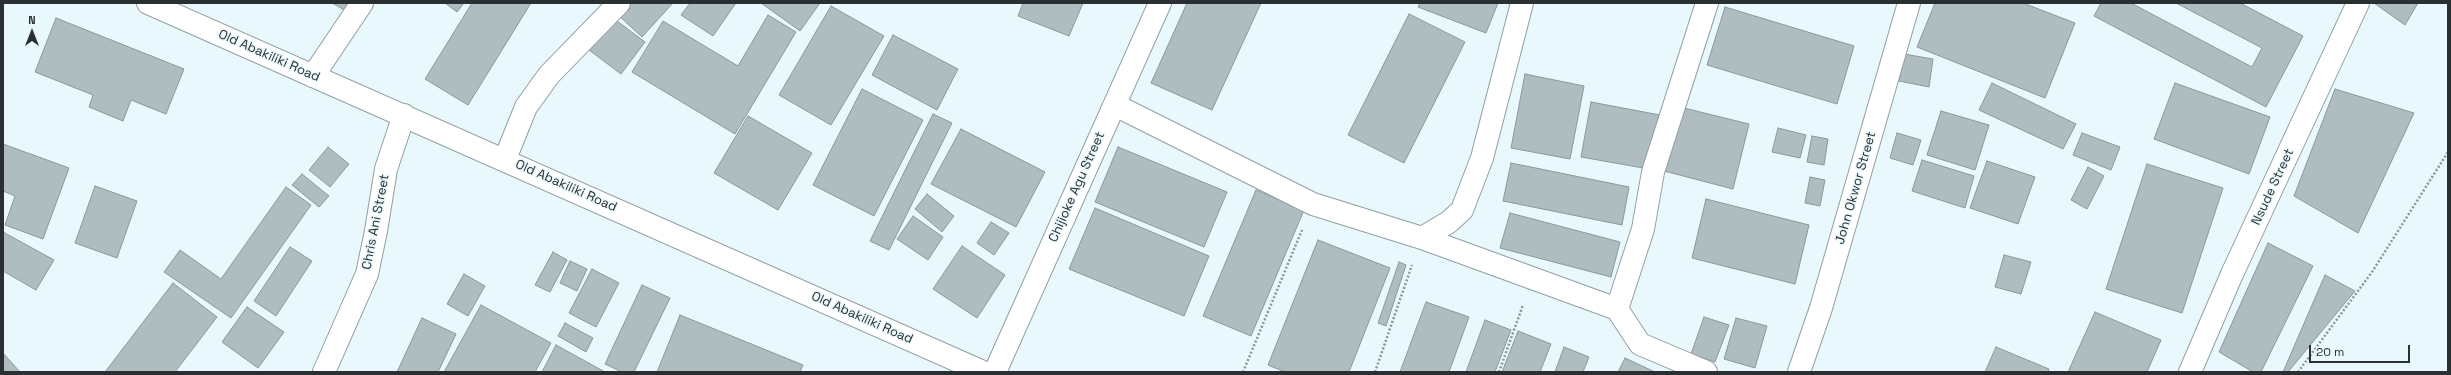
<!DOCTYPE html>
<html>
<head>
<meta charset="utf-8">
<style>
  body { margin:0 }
  #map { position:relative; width:2451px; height:375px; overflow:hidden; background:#e9f8fc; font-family:"Space Grotesk",sans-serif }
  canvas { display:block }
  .frame { position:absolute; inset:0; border:4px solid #2a2f31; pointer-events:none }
  .north { position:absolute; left:12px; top:12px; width:40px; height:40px; -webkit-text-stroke:3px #e9f8fc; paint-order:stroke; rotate:0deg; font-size:11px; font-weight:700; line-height:16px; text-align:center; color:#2a2f31 }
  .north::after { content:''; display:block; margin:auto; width:14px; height:18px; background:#2a2f31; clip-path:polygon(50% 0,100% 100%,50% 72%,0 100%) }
  .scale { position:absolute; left:2309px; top:345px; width:101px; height:18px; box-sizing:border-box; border:2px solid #2a2f31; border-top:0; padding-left:5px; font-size:12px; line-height:14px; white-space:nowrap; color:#2a2f31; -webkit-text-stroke:3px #e9f8fc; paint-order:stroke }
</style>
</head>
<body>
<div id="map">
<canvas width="2451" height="375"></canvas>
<div class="frame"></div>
<div class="north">N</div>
<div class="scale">20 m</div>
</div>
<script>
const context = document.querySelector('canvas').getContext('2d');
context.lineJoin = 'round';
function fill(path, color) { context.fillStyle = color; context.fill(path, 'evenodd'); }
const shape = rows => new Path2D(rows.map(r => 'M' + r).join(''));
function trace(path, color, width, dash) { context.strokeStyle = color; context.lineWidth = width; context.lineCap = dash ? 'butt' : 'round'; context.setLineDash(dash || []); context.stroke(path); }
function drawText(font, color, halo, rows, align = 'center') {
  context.font = font + ' "Space Grotesk",sans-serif'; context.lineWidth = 3; context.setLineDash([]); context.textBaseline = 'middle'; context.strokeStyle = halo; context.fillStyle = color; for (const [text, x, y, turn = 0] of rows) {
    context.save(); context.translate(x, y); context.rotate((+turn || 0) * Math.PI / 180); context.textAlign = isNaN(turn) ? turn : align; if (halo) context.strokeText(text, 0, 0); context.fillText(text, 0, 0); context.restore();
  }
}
const building = shape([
  [332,3,353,3,348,12,332,3],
  [445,3,464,3,457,12,445,3],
  [472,3,531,3,468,105,425,79,472,3],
  [627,3,671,3,672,4,642,37,617,14,627,3],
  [690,3,736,3,713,36,681,15,690,3],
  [761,3,820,3,800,31,761,3],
  [1023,3,1083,3,1069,36,1018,16,1023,3],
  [1187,3,1261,3,1212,110,1151,83,1187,3],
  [1420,3,1498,3,1486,33,1418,7,1420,3],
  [1935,3,2023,3,2075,23,2045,98,1917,47,1935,3],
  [2101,3,2131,3,2252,67,2262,48,2176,3,2240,3,2303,36,2266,107,2094,16,2101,3],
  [2374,3,2418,3,2405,25,2374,3],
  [831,6,884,36,831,125,779,95,831,6],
  [1725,7,1854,46,1837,104,1707,65,1725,7],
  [1409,14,1465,42,1404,163,1348,135,1409,14],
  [768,15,796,32,735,134,632,72,663,21,738,66,768,15],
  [56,18,184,69,166,114,131,100,123,121,89,107,93,95,35,72,56,18],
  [613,18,645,42,621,74,589,50,613,18],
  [893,35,958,69,937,110,872,75,893,35],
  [1904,54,1933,59,1929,87,1899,81,1904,54],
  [1525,74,1584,86,1570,159,1511,148,1525,74],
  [1992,83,2076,124,2063,149,1979,110,1992,83],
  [2175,83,2270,117,2249,174,2154,139,2175,83],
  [862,89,923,120,874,216,813,185,862,89],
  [2335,89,2414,113,2358,233,2294,196,2335,89],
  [1591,102,1660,115,1649,169,1581,157,1591,102],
  [1680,107,1749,124,1733,189,1664,171,1680,107],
  [1941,111,1989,125,1975,170,1927,155,1941,111],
  [933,114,952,123,889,250,870,241,933,114],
  [748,116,812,153,778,210,714,173,748,116],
  [1778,128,1806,135,1800,158,1772,152,1778,128],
  [961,129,1045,172,1016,227,931,184,961,129],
  [1897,133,1921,140,1913,165,1890,158,1897,133],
  [2082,133,2120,147,2111,170,2073,155,2082,133],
  [1812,136,1828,139,1824,165,1807,162,1812,136],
  [3,144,69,168,43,239,5,225,15,196,3,191,3,144],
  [328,147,349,164,330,187,309,170,328,147],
  [1118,147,1227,192,1204,247,1095,202,1118,147],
  [1922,160,1974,176,1965,208,1912,191,1922,160],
  [1987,161,2035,177,2018,224,1970,208,1987,161],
  [1511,163,1629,187,1622,225,1503,201,1511,163],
  [2147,164,2223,188,2182,313,2106,289,2147,164],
  [2088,167,2104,176,2087,209,2071,200,2088,167],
  [302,174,329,196,319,207,292,185,302,174],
  [1810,177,1825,180,1820,206,1805,203,1810,177],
  [95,186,137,201,117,258,75,243,95,186],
  [286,187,311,205,231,318,164,272,180,250,221,279,286,187],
  [1256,190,1304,210,1251,336,1203,316,1256,190],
  [927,194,954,216,942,232,915,209,927,194],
  [1706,199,1809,225,1795,284,1692,258,1706,199],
  [1095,208,1209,256,1184,316,1069,269,1095,208],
  [1510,213,1620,242,1611,277,1500,248,1510,213],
  [913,216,943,237,928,260,897,239,913,216],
  [991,222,1009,233,994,255,977,243,991,222],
  [3,232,54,260,36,290,3,271,3,232],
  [1318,240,1390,268,1349,372,1285,372,1268,365,1318,240],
  [2268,243,2313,266,2261,372,2253,372,2219,352,2268,243],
  [962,246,1005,275,977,318,933,289,962,246],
  [290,247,312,261,276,316,254,301,290,247],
  [553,252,567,260,550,292,535,285,553,252],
  [2004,255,2031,262,2021,294,1995,287,2004,255],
  [570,261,587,269,577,291,560,283,570,261],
  [1399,262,1406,265,1386,326,1378,323,1399,262],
  [592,269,619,283,596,327,569,313,592,269],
  [464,274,485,286,468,316,447,304,464,274],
  [2325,275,2355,291,2288,372,2283,372,2325,275],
  [173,283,217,317,175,372,105,372,173,283],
  [642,285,670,298,634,372,622,372,605,364,642,285],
  [1426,302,1469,317,1449,372,1400,372,1426,302],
  [481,305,551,343,535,372,444,372,481,305],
  [247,307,284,332,258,368,222,342,247,307],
  [2095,312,2161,340,2147,372,2068,372,2095,312],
  [680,315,803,365,800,372,657,372,680,315],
  [1704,317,1729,325,1715,362,1691,354,1704,317],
  [422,318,456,334,438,372,397,372,422,318],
  [1736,318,1767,326,1755,368,1724,359,1736,318],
  [1485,320,1511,330,1495,372,1466,372,1485,320],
  [565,323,593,338,586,352,558,336,565,323],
  [1518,331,1551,344,1540,372,1502,372,1518,331],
  [556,345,605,372,542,372,556,345],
  [1564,347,1589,357,1583,372,1555,372,1564,347],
  [1996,347,2049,369,2048,372,1985,372,1996,347],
  [3,353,20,372,3,372,3,353],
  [1625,358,1655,372,1618,372,1625,358]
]);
fill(building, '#afbdc1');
trace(building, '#8a989c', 1);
const street = shape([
  [313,76,362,3],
  [1115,105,1313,204,1422,238,1449,222,1462,210,1482,158,1522,3],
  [505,159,526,107,549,75,619,3],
  [1422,238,1617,309,1640,344,1706,372],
  [1617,309,1643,229,1653,172,1707,3],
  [324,372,367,274,376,231,386,169,404,115],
  [995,372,1160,3],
  [1799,372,1821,308,1909,3],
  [2190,372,2232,274,2358,3]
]);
const primary = shape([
  [148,3,983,372]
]);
trace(street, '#919fa3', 24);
trace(primary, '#919fa3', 24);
trace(shape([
  [1243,372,1302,230],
  [1375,372,1412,265],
  [1499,372,1523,305],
  [2298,372,2372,272,2448,152]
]), '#8c9699', 2.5, [2, 2]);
trace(street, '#fff', 22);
trace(primary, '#fff', 22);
drawText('13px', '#2a2f31', '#e9f8fc', [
  ["Old Abakiliki Road",269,56,24],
  ["Old Abakiliki Road",566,186,24],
  ["Chijioke Agu Street",1077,187,-66],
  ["Nsude Street",2273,187,-65],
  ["John Okwor Street",1856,188,-74],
  ["Chris Ani Street",376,222,-79],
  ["Old Abakiliki Road",862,318,24]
]);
</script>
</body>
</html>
